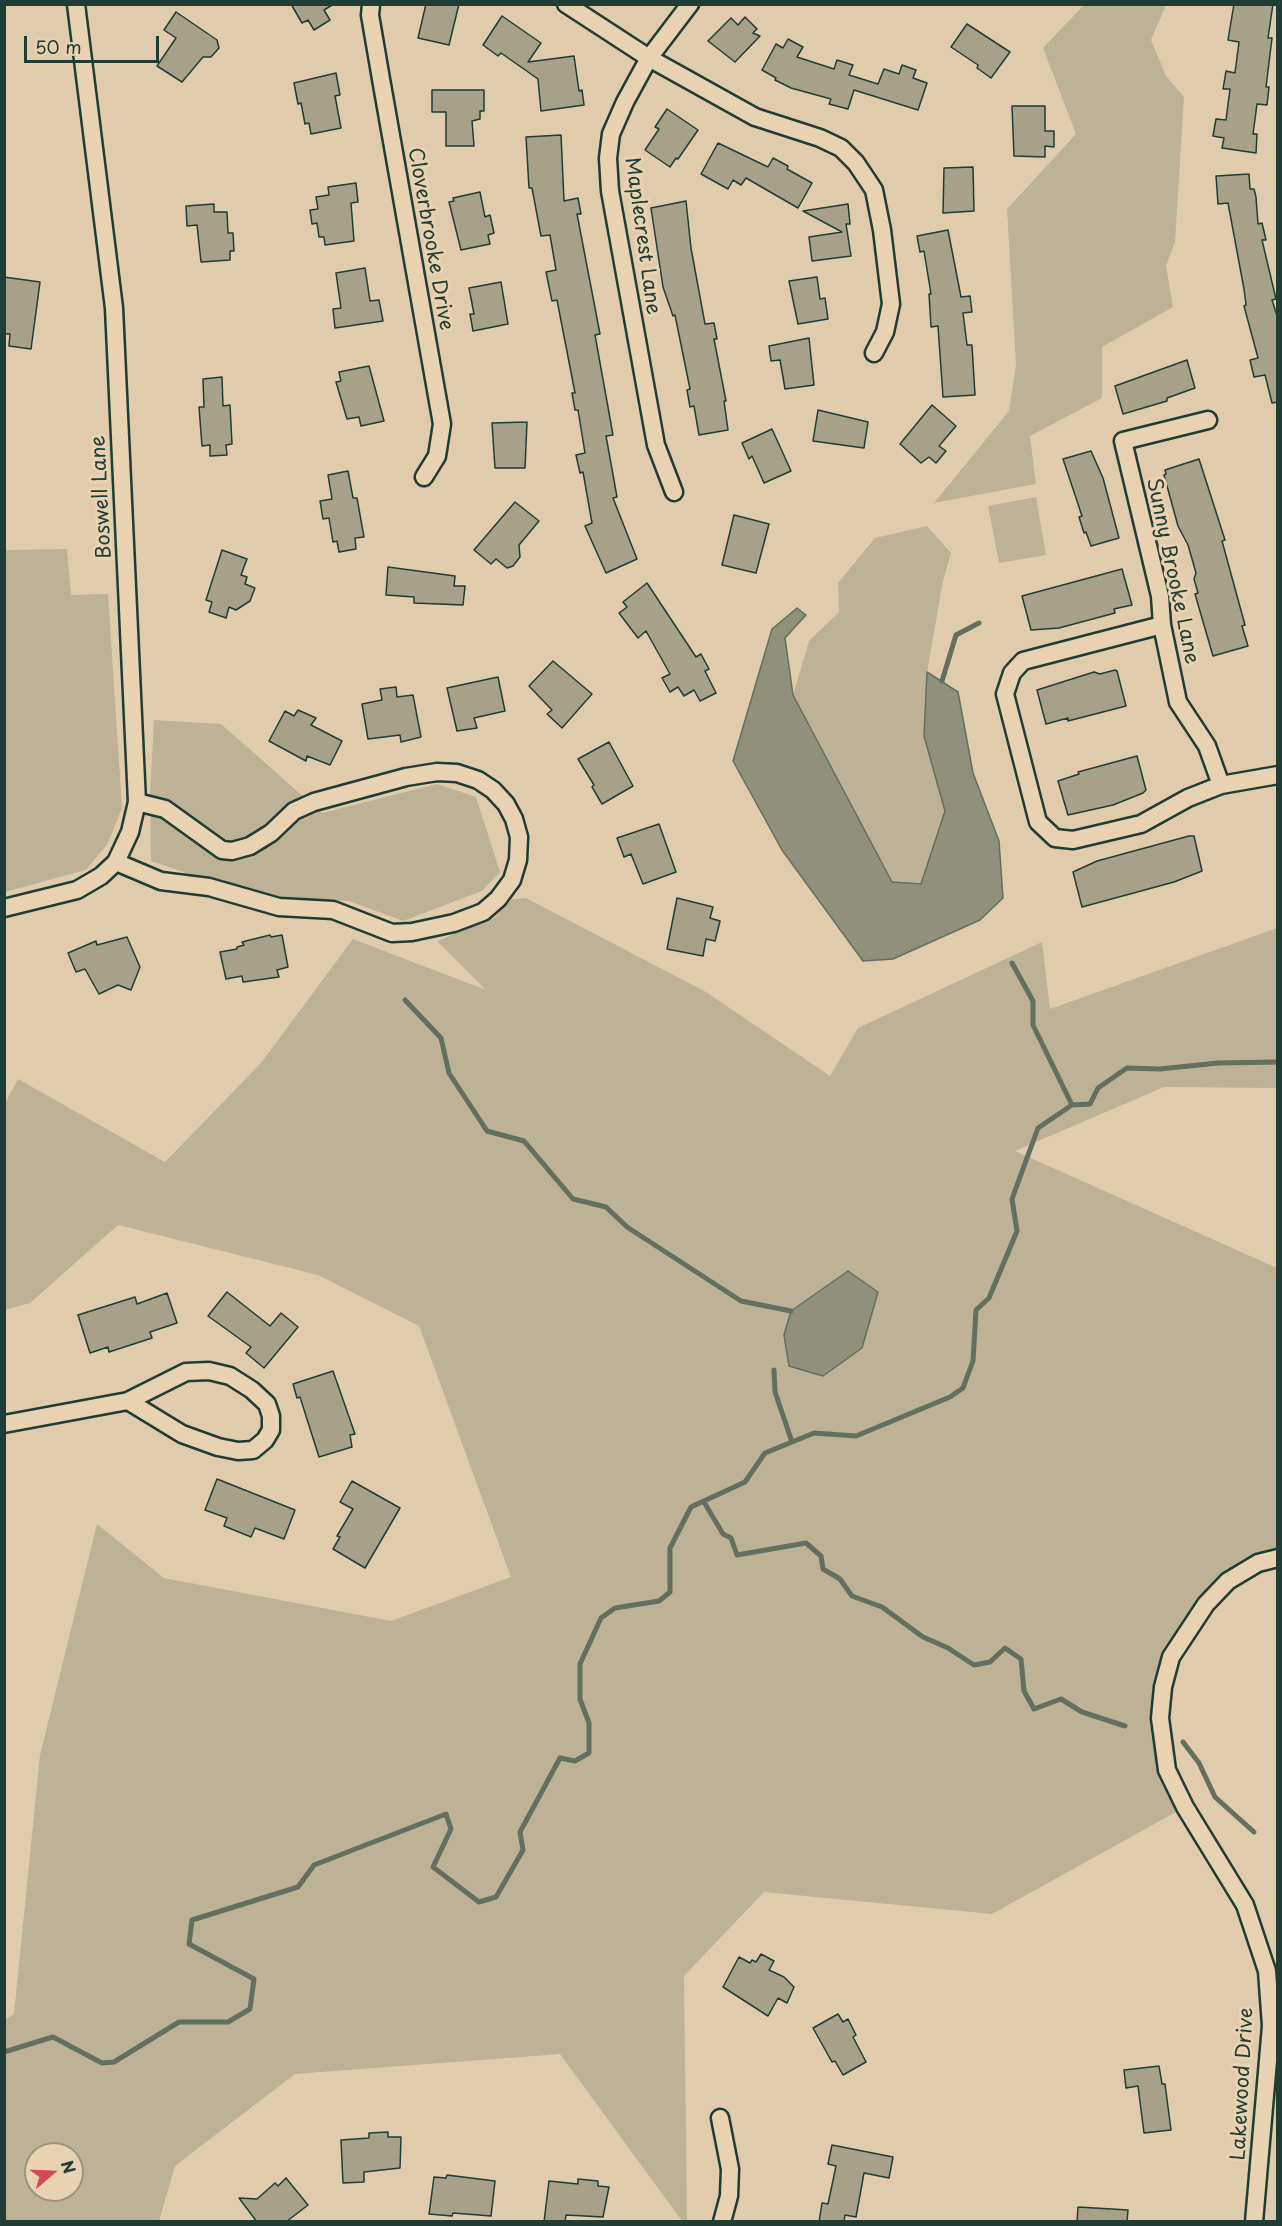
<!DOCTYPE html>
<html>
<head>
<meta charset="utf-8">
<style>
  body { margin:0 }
  #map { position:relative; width:1282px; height:2226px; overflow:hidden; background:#e0ccac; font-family:"Playpen Sans",sans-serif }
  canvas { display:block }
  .frame { position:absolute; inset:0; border:6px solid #1f3d34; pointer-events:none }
  .north { position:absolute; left:24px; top:2142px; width:60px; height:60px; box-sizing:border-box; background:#e8d2b1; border:2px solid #98967f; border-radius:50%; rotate:71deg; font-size:16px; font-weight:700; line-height:24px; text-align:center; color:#1f3d34 }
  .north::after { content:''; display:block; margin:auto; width:21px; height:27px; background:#d1495b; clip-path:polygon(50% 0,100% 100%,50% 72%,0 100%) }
  .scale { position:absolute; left:24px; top:36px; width:135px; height:27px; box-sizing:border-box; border:3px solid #1f3d34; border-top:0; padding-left:8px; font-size:18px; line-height:21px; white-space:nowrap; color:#1f3d34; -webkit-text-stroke:4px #e8d2b1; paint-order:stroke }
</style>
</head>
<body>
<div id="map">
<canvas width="1282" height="2226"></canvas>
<div class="frame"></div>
<div class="north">N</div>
<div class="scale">50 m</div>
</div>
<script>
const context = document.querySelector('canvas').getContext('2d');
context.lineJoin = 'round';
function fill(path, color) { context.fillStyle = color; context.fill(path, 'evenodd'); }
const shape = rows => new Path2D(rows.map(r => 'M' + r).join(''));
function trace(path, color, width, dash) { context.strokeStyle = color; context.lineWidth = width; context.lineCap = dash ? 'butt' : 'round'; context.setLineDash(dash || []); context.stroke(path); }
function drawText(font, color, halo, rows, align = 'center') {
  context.font = font + ' "Playpen Sans",sans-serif'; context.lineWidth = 6; context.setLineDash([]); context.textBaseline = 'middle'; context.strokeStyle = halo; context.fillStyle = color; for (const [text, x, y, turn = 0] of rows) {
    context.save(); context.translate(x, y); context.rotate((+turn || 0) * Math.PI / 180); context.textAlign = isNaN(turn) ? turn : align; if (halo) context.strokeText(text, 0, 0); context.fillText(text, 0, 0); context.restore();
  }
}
fill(shape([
  [1084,5,1166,5,1151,40,1166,76,1184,97,1175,242,1166,266,1173,307,1102,347,1102,398,1030,436,1036,484,934,503,1009,411,1016,365,1007,209,1076,134,1043,48],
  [1036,497,1046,555,999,563,988,506],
  [927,526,951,553,943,581,927,672,924,736,945,811,921,884,892,882,793,695,809,641,839,612,838,583,875,538],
  [67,549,71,595,108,594,122,808,108,843,86,870,5,892,5,550],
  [154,720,221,724,322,813,437,784,476,797,500,872,482,891,403,921,349,901,288,899,215,879,195,876,151,861,150,794],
  [526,898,706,992,830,1076,858,1028,1042,942,1050,1009,1277,928,1277,1088,1164,1087,1015,1151,1277,1268,1277,1558,1228,1581,1171,1657,1160,1718,1185,1807,992,1914,764,1892,684,1976,687,2221,682,2221,560,2054,295,2074,175,2166,159,2221,5,2221,5,2020,14,2014,40,1755,97,1524,164,1578,391,1621,511,1577,419,1326,318,1275,118,1225,30,1303,5,1310,4,1105,18,1079,165,1162,261,1063,353,939,486,990,437,941,494,918,512,899],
  [36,2154,72,2154,72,2190,36,2190]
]), '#bdb296');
const water = shape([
  [797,608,806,615,785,638,793,695,892,882,921,884,945,811,924,736,927,672,958,692,973,773,999,841,1003,898,980,920,893,959,863,961,782,850,733,761,772,629,797,608],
  [848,1271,878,1292,862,1348,823,1376,789,1366,784,1335,791,1311,848,1271]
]);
fill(water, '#91917b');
trace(water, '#636f5f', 1.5);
trace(shape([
  [942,681,956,635,979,623],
  [1012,963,1033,1001,1033,1025,1072,1105],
  [405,1000,441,1038,449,1073,487,1131,524,1141,573,1199,606,1207,627,1227,741,1301,791,1311],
  [774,1370,775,1392,792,1442],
  [704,1502,723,1534,731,1538,737,1555,806,1543,821,1556,823,1569,840,1579,852,1596,882,1607,923,1637,948,1648,974,1665,990,1662,1005,1648,1021,1659,1024,1691,1034,1709,1061,1699,1082,1712,1125,1726],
  [1183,1742,1199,1763,1215,1797,1254,1832],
  [4,2052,53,2037,102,2063,114,2062,179,2022,228,2022,250,2009,254,1979,189,1944,192,1920,298,1887,314,1865,446,1814,451,1829,433,1867,479,1902,496,1897,523,1850,520,1832,560,1758,575,1761,589,1753,589,1723,580,1699,580,1664,601,1618,615,1608,659,1601,670,1592,670,1548,691,1507,745,1482,765,1453,814,1433,856,1436,950,1397,963,1388,973,1361,976,1310,989,1298,1017,1231,1012,1199,1038,1128,1072,1105,1090,1104,1098,1088,1127,1068,1160,1069,1218,1063,1278,1062]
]), '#636f5f', 5);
const building = shape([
  [291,4,334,4,324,10,330,20,314,30,308,20,302,23,291,4],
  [426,4,459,4,449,45,418,38,426,4],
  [1234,4,1273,4,1268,38,1272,38,1266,87,1269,87,1267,105,1257,104,1253,134,1257,134,1256,153,1222,148,1224,138,1213,136,1216,119,1226,120,1230,89,1223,89,1226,71,1235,73,1239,42,1228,40,1234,4],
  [176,12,217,40,219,48,211,57,203,57,182,82,157,66,176,38,164,30,176,12],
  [502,16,541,43,528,62,574,56,579,91,582,90,584,105,541,111,538,79,501,53,498,56,483,45,502,16],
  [745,17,757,29,753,33,760,36,735,62,708,41,731,18,738,25,745,17],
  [967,24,1010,52,991,78,977,68,978,65,951,47,967,24],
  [788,39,803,47,797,57,834,69,837,60,853,65,849,75,878,84,884,69,899,74,902,65,916,70,913,78,927,83,918,110,854,90,848,109,829,104,831,99,791,88,775,80,776,78,762,70,776,44,783,48,788,39],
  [336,73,340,95,335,96,341,128,311,134,309,123,305,124,301,103,298,104,294,83,336,73],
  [432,90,484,90,484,111,480,111,480,119,472,121,474,146,446,146,446,112,432,112,432,90],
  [1012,106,1045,106,1045,131,1054,131,1054,147,1045,146,1045,157,1014,156,1012,106],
  [667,109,698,130,678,159,676,158,670,167,645,150,659,129,655,127,667,109],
  [561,135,564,201,578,198,581,214,577,214,600,334,595,335,613,435,606,436,617,497,613,498,637,559,606,573,585,526,592,523,583,472,580,473,576,455,585,453,578,410,575,410,572,393,575,393,557,300,552,301,546,272,556,270,550,235,541,236,532,188,529,188,526,137,561,135],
  [718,143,768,167,773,158,788,166,787,169,812,183,798,208,746,178,741,185,733,180,728,189,701,174,718,143],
  [973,167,974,211,943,213,944,168,973,167],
  [1249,174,1250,189,1254,189,1256,197,1258,224,1262,223,1266,240,1262,240,1276,299,1272,300,1278,319,1278,402,1272,403,1265,375,1254,377,1250,360,1258,358,1244,306,1246,305,1244,289,1228,203,1218,204,1216,176,1249,174],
  [356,183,358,202,351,203,354,241,325,245,324,237,319,237,317,223,312,224,310,210,318,209,316,197,329,195,328,187,356,183],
  [480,192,485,217,490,215,494,233,488,235,490,244,461,250,449,202,454,201,453,198,480,192],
  [686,201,691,248,705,324,714,323,717,339,714,339,726,401,724,401,728,430,699,435,694,406,690,407,687,390,690,389,675,315,673,316,663,287,651,208,686,201],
  [214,204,214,212,227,212,228,233,233,233,234,251,230,251,230,260,201,262,197,225,187,226,186,206,214,204],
  [848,204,850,224,846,224,851,256,812,261,809,237,842,232,803,211,848,204],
  [948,230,961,297,970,296,972,312,963,313,967,345,972,345,975,395,943,397,938,326,931,327,929,294,931,294,924,251,920,252,917,236,948,230],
  [365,268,370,301,379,300,383,321,335,328,333,309,341,308,336,273,365,268],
  [4,277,40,282,31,349,9,346,10,334,4,334,4,277],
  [817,277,820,299,825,298,828,319,798,324,789,281,817,277],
  [501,282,508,324,473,331,470,314,474,314,469,288,501,282],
  [809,338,814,385,785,389,780,360,771,361,769,346,809,338],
  [1187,360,1195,388,1167,398,1167,401,1123,414,1115,386,1187,360],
  [369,366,384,421,361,426,359,417,347,419,336,382,341,381,339,372,369,366],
  [222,377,223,406,230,405,232,444,226,445,227,455,210,456,210,445,202,446,199,407,204,407,203,379,222,377],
  [932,405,956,426,939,446,946,451,936,463,929,457,921,463,900,444,932,405],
  [818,410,868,422,864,448,813,441,818,410],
  [527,422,525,468,495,468,492,423,527,422],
  [772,429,791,471,764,483,752,456,749,459,742,443,772,429],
  [1091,451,1103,478,1119,538,1091,546,1086,532,1084,533,1079,517,1082,516,1063,459,1091,451],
  [1199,459,1225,540,1222,541,1245,625,1242,626,1248,646,1213,656,1195,594,1198,593,1194,579,1196,573,1188,545,1178,526,1164,475,1166,474,1165,470,1199,459],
  [348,471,353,498,357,498,364,537,355,538,356,549,339,552,337,541,333,542,329,518,323,519,320,501,332,499,328,475,348,471],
  [515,502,539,521,519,545,520,557,513,566,507,568,496,559,491,564,474,550,515,502],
  [734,515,769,524,756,573,722,565,734,515],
  [222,550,247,559,241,575,247,577,245,584,255,588,250,601,236,610,229,607,226,618,209,612,212,602,206,600,222,550],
  [388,567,455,576,454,586,465,586,463,605,414,603,414,597,386,595,388,567],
  [1122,569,1132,605,1114,609,1115,613,1059,628,1031,630,1022,596,1122,569],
  [647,583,696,657,701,654,709,669,705,671,716,693,700,701,694,690,684,696,678,687,670,692,662,678,670,674,646,631,638,638,619,613,627,607,623,602,647,583],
  [553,661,592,694,562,728,547,714,552,710,529,686,553,661],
  [1115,670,1117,671,1126,706,1068,721,1068,718,1046,724,1037,690,1094,672,1100,674,1115,670],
  [498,677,505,711,474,718,477,728,457,731,447,688,498,677],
  [396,687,397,697,413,695,421,737,401,742,400,735,368,739,362,704,382,700,380,689,396,687],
  [298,710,316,718,311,725,342,741,330,765,307,756,306,761,269,741,285,711,294,716,298,710],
  [609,742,633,786,602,804,592,787,594,785,578,759,609,742],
  [1137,756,1146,790,1143,793,1113,805,1068,815,1058,781,1079,774,1078,772,1137,756],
  [659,824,676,872,643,884,631,854,624,857,617,838,659,824],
  [1189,836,1194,836,1202,871,1174,882,1082,907,1073,872,1097,861,1189,836],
  [677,898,713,907,710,918,720,921,715,941,706,939,703,956,667,949,677,898],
  [270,935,271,937,282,935,288,967,277,970,279,977,243,982,242,976,226,979,220,952,237,949,237,947,244,945,242,942,270,935],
  [127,937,140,967,131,990,118,985,99,994,85,969,76,972,68,953,96,941,97,945,127,937],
  [227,1292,270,1326,281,1313,298,1327,264,1368,246,1353,251,1347,208,1316,227,1292],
  [167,1293,177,1323,150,1332,152,1338,109,1352,108,1347,90,1353,78,1315,135,1297,137,1304,167,1293],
  [333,1371,355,1434,350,1435,352,1447,319,1457,300,1397,297,1398,293,1384,333,1371],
  [217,1479,295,1510,284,1539,255,1528,251,1537,224,1526,227,1518,205,1510,217,1479],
  [352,1481,400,1508,365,1568,333,1549,340,1537,337,1536,353,1509,340,1502,352,1481],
  [761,1954,774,1961,769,1970,784,1977,794,1987,787,2003,778,1998,768,2016,723,1987,739,1957,750,1963,752,1960,756,1962,761,1954],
  [838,2014,843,2022,848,2019,856,2035,853,2037,866,2062,843,2075,835,2061,832,2062,813,2028,838,2014],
  [1159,2066,1162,2084,1165,2084,1171,2130,1144,2133,1138,2086,1126,2088,1124,2070,1159,2066],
  [388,2132,388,2137,401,2137,400,2168,364,2172,364,2182,343,2183,341,2140,369,2138,369,2133,388,2132],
  [832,2145,893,2157,889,2178,864,2173,856,2217,845,2215,844,2222,819,2222,822,2203,828,2204,836,2166,828,2164,832,2145],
  [447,2175,495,2181,491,2216,453,2213,452,2216,429,2214,434,2177,446,2178,447,2175],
  [286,2178,308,2205,286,2222,257,2222,239,2198,257,2199,275,2183,278,2186,286,2178],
  [578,2179,598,2181,598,2186,609,2187,603,2217,566,2215,565,2222,544,2222,549,2181,578,2184,578,2179],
  [1078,2207,1128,2210,1127,2222,1077,2222,1078,2207]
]);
fill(building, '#a7a189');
trace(building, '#1f3d34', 1.5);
const street = shape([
  [371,4,370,15,381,79,442,424,437,456,424,477],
  [566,4,649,58,755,117,820,138,841,148,856,163,874,190,882,230,891,304,885,332,874,353],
  [1208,420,1123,441,1160,596,1162,625,1178,702,1207,746,1221,785],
  [674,492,656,445,610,191,608,158,611,134,625,102,649,58,690,4],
  [1162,625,1023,661,1012,673,1005,694,1038,822,1055,838,1073,840,1141,824,1188,798,1221,785,1278,775],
  [116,862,161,881,209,887,279,907,333,910,392,933,412,932,454,923,483,912,498,899,512,880,518,860,519,837,514,819,506,804,493,790,478,780,457,773,437,772,406,777,314,802,294,811,271,833,250,846,232,851,222,850,165,809,137,802],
  [4,908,77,890,101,876,116,862,130,832,137,802,114,308,76,4],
  [4,1424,128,1401,186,1372,209,1371,230,1376,252,1390,267,1404,271,1416,271,1430,265,1440,253,1450,238,1451,218,1447,182,1434,128,1401],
  [720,2118,730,2169,729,2196,722,2222],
  [1254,2222,1271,2026,1267,1971,1245,1905,1185,1807,1167,1770,1160,1718,1163,1687,1171,1657,1206,1604,1228,1581,1258,1563,1278,1558]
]);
trace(street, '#1f3d34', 21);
trace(street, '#e8d2b1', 16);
drawText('20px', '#1f3d34', '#e8d2b1', [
  ["Maplecrest Lane",642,236,82],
  ["Cloverbrooke Drive",430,239,80],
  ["Boswell Lane",102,497,-93],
  ["Sunny Brooke Lane",1172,571,78],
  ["Lakewood Drive",1243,2084,-87]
]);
</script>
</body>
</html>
